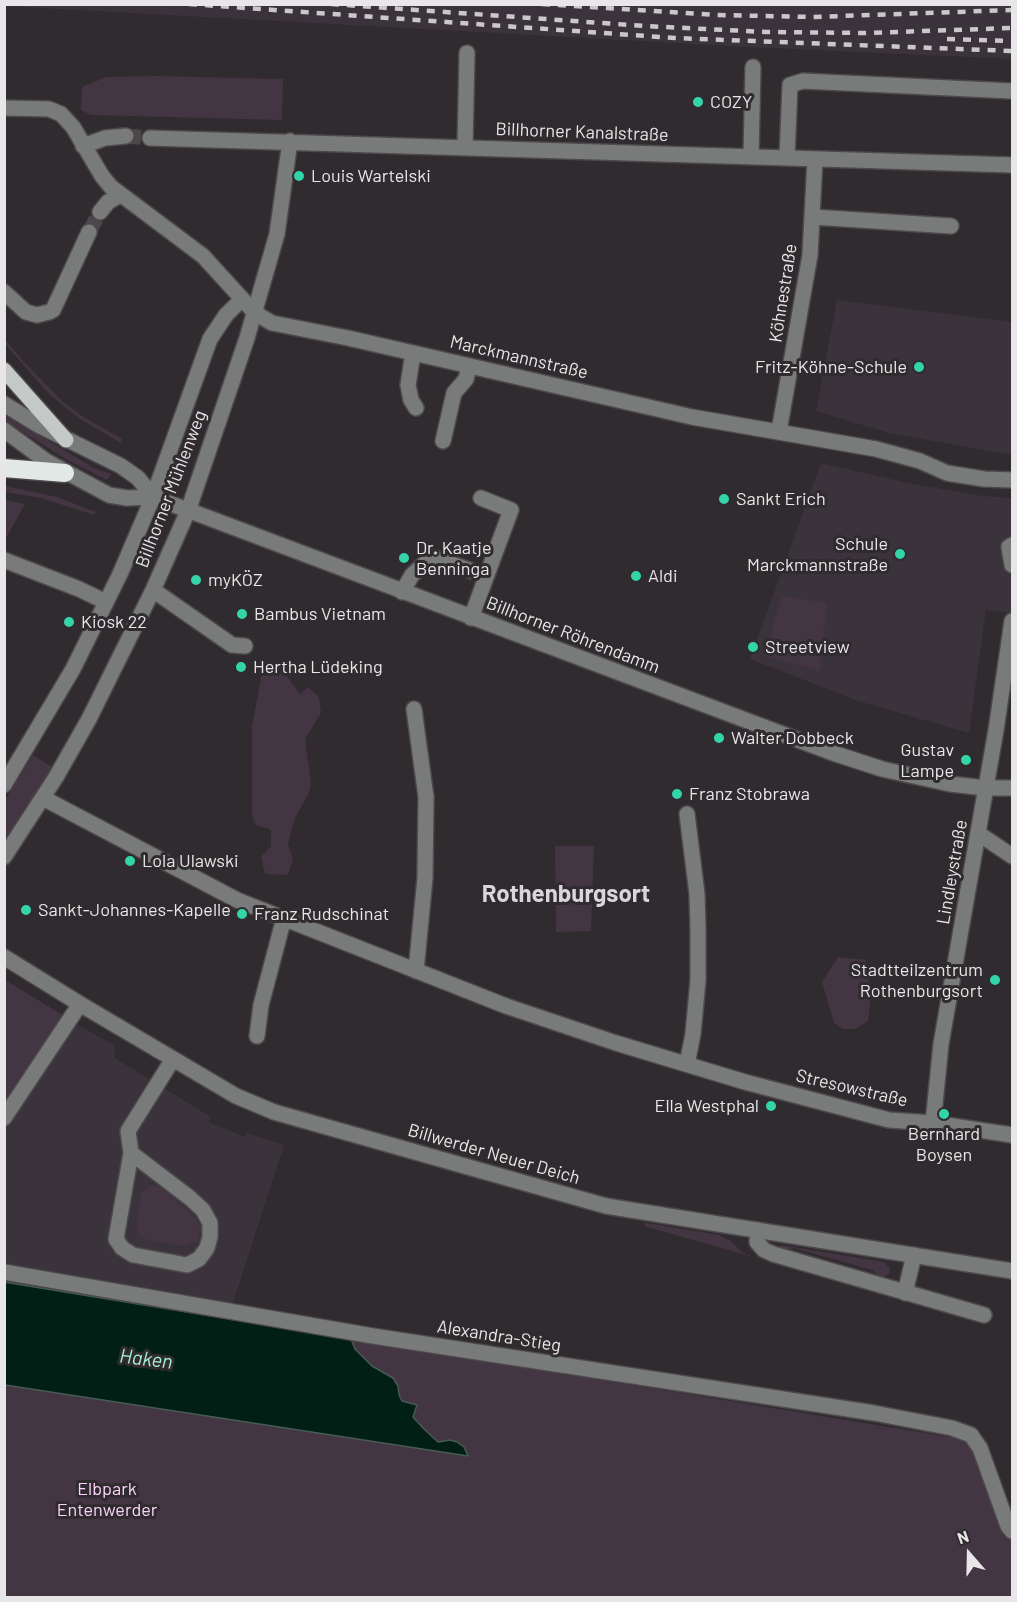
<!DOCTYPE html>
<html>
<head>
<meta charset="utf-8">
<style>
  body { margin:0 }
  #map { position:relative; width:1017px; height:1602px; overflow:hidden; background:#2f2b2e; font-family:Barlow,sans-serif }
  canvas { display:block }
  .frame { position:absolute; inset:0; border:6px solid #e8e6e8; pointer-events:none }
  .north { position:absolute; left:939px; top:1524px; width:60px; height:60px; -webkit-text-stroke:4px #2f2b2e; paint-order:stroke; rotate:340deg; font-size:16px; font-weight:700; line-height:24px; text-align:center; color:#e8e6e8 }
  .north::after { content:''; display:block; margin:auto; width:21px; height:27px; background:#e8e6e8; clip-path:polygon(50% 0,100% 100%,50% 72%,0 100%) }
</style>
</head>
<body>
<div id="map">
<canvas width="1017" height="1602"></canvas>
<div class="frame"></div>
<div class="north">N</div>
</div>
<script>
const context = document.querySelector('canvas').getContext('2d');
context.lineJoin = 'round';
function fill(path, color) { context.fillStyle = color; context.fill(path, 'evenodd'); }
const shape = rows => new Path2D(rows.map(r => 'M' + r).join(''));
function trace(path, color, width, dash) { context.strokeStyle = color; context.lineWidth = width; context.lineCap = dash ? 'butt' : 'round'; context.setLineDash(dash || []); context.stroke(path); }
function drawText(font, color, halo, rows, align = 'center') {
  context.font = font + ' Barlow,sans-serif'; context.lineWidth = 6; context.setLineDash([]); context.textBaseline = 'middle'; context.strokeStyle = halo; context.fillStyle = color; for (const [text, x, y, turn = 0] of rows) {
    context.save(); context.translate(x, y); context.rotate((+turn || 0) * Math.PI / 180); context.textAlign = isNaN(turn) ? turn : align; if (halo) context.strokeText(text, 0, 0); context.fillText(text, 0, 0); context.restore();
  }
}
fill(shape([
  [4,5,1012,5,1012,59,748,47,5,6],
  [837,300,1012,322,1012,455,889,433,816,411],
  [821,463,908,483,983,496,1012,498,1012,613,986,610,969,733,858,701,750,659],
  [73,1022,115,1046,114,1057,118,1060,211,1117,209,1122,245,1137,247,1133,284,1145,232,1306,5,1265,4,1127]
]), '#3b333b');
fill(shape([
  [154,76,283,79,282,120,91,115,81,110,82,87,106,77],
  [4,338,24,362,62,401,82,416,122,439,121,443,80,419,49,394,5,344],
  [5,415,94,468,111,474,107,480,69,461,5,421],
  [5,486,57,497,96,512,94,515,41,498,5,492],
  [5,500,25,504,5,540,4,500],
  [783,596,827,603,819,671,764,655],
  [277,663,300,694,308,687,319,697,321,713,305,739,311,783,309,793,294,820,288,845,293,859,288,875,265,874,261,857,271,846,271,830,256,825,252,815,252,727,263,667],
  [33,755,52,767,5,841,5,800],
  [555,846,594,846,591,931,556,932],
  [838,957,866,960,871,996,868,1021,856,1029,843,1029,834,1023,822,982],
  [5,980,66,1017,5,1112],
  [153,1185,163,1188,198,1221,201,1230,197,1241,184,1246,148,1240,140,1236,136,1229,141,1195,147,1187],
  [646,1223,719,1235,731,1241,743,1253,753,1257,644,1226],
  [781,1245,884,1262,890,1268,889,1274,881,1278,872,1270,794,1248,787,1251,779,1248],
  [351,1339,956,1438,967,1443,973,1452,999,1520,1012,1539,1012,1597,5,1597,4,1385,468,1456,464,1447,457,1442,450,1440,438,1442,423,1428,413,1417,417,1405,402,1401,399,1395,398,1386,393,1378,372,1366,355,1349]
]), '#443543');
const water = shape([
  [4,1282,351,1339,355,1349,372,1366,393,1378,398,1386,399,1395,402,1401,417,1405,413,1417,423,1428,438,1442,450,1440,457,1442,464,1447,468,1456,5,1385,4,1282]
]);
fill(water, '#021f16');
trace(water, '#475b55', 1.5);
trace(shape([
  [126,136,150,138],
  [89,232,100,212]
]), '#4b474a', 15, [15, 8]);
const minor = shape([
  [4,108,49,109,61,114,73,127,102,176,111,187,203,256,255,313,272,323,348,338,692,417,876,449,920,461,947,473,984,479,1012,480],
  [150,138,1012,165],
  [83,146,105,138,126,136],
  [465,147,467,53],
  [751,157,753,67],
  [787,158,790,85,803,81,1012,91],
  [100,212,108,202,120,195],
  [813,217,951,226],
  [4,292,26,312,37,315,49,312,53,310,89,232],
  [413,353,408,385,411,400,416,408],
  [4,404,40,426,121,466,138,478,153,497],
  [4,430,46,461,109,495,127,498,153,497,833,753,882,769,950,784,986,788,1012,788],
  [779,431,810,255,815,159],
  [443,441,454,393,466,379,469,366],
  [1012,545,1009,547,1012,565],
  [4,560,79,589,106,602],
  [153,590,232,645,245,646],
  [402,592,412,575,432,557,486,576],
  [471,618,511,510,481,498],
  [414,709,426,797,425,878,416,971],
  [4,785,73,669,120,574,153,497,210,339,226,315,241,300],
  [43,798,237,900,506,1006,616,1043,745,1082,889,1120,933,1123,1012,1135],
  [687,814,697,894,698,931,698,980,693,1034,687,1064],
  [979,834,1012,856],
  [4,857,56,777,89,719,153,590,188,511,247,338,277,234,290,141],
  [4,957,80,1004,236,1096,274,1112,606,1206,1012,1271],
  [257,1036,261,1005,284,918],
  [4,1118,80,1004],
  [933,1123,941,1044,996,730,1012,621],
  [131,1153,190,1198,203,1210,210,1223,210,1237,207,1248,199,1259,187,1265,133,1255,122,1248,116,1239,131,1153,128,1131,173,1059],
  [758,1230,757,1242,764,1250,773,1254,984,1315],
  [4,1272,373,1336,874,1413,952,1428,971,1435,980,1448,1008,1526,1012,1531],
  [905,1293,914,1255]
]);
const major = shape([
  [4,370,66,440]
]);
const highway = shape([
  [4,468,65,473]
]);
trace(minor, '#4d494c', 18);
trace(major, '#4d494c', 18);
trace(highway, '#4d494c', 21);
trace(minor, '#787b7a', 15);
trace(major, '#c4c9c7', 15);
trace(highway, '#e2e8e6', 18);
trace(shape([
  [189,4,675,38,1012,51],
  [331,4,645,26,766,32,866,33,1012,28],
  [542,4,717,15,813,17,1012,10],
  [947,39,1012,41]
]), '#cac8ca', 4.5, [8, 8]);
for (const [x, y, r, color] of [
  [698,102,6,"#33d4a8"],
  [299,176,6,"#33d4a8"],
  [919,367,6,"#33d4a8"],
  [724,499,6,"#33d4a8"],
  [900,554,6,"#33d4a8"],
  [404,558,6,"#33d4a8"],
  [636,576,6,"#33d4a8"],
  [196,580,6,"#33d4a8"],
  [242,614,6,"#33d4a8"],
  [69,622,6,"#33d4a8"],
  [753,647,6,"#33d4a8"],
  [241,667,6,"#33d4a8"],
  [719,738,6,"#33d4a8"],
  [966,760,6,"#33d4a8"],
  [677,794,6,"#33d4a8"],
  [130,861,6,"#33d4a8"],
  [26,910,6,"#33d4a8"],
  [242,914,6,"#33d4a8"],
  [995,980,6,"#33d4a8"],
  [771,1106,6,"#33d4a8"],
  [944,1114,6,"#33d4a8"]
]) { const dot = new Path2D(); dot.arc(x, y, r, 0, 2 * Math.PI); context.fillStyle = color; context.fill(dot); trace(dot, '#2f2b2e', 2); }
drawText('18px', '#e8e6e8', '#2f2b2e', [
  ["COZY",710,102],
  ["Louis Wartelski",311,176],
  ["Fritz-Köhne-Schule",907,367,"right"],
  ["Sankt Erich",736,499],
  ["Schule",888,544,"right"],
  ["Marckmannstraße",888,565,"right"],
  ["Dr. Kaatje",416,548],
  ["Benninga",416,569],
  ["Aldi",648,576],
  ["myKÖZ",208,580],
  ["Bambus Vietnam",254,614],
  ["Kiosk 22",81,622],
  ["Streetview",765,647],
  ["Hertha Lüdeking",253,667],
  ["Walter Dobbeck",731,738],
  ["Gustav",954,750,"right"],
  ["Lampe",954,771,"right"],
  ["Franz Stobrawa",689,794],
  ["Lola Ulawski",142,861],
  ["Sankt-Johannes-Kapelle",38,910],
  ["Franz Rudschinat",254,914],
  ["Stadtteilzentrum",983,970,"right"],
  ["Rothenburgsort",983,991,"right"],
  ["Ella Westphal",759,1106,"right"],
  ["Bernhard",944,1134,"center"],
  ["Boysen",944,1155,"center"]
], 'left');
drawText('18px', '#e8e6e8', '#2f2b2e', [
  ["Billhorner Kanalstraße",582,132,2],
  ["Köhnestraße",783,293,-81],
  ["Marckmannstraße",519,357,13],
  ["Billhorner Mühlenweg",171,489,-69],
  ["Billhorner Röhrendamm",573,635,21],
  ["Lindleystraße",952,872,-80],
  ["Stresowstraße",852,1088,13],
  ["Billwerder Neuer Deich",494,1154,16],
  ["Alexandra-Stieg",499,1336,9]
]);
drawText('18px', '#fad3f8', '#2f2b2e', [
  ["Elbpark",107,1489],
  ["Entenwerder",107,1510]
]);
drawText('italic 20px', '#a8f0d5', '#2f2b2e', [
  ["Haken",146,1359,7]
]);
drawText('bold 24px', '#dad5d9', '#2f2b2e', [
  ["Rothenburgsort",566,894]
]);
</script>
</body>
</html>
